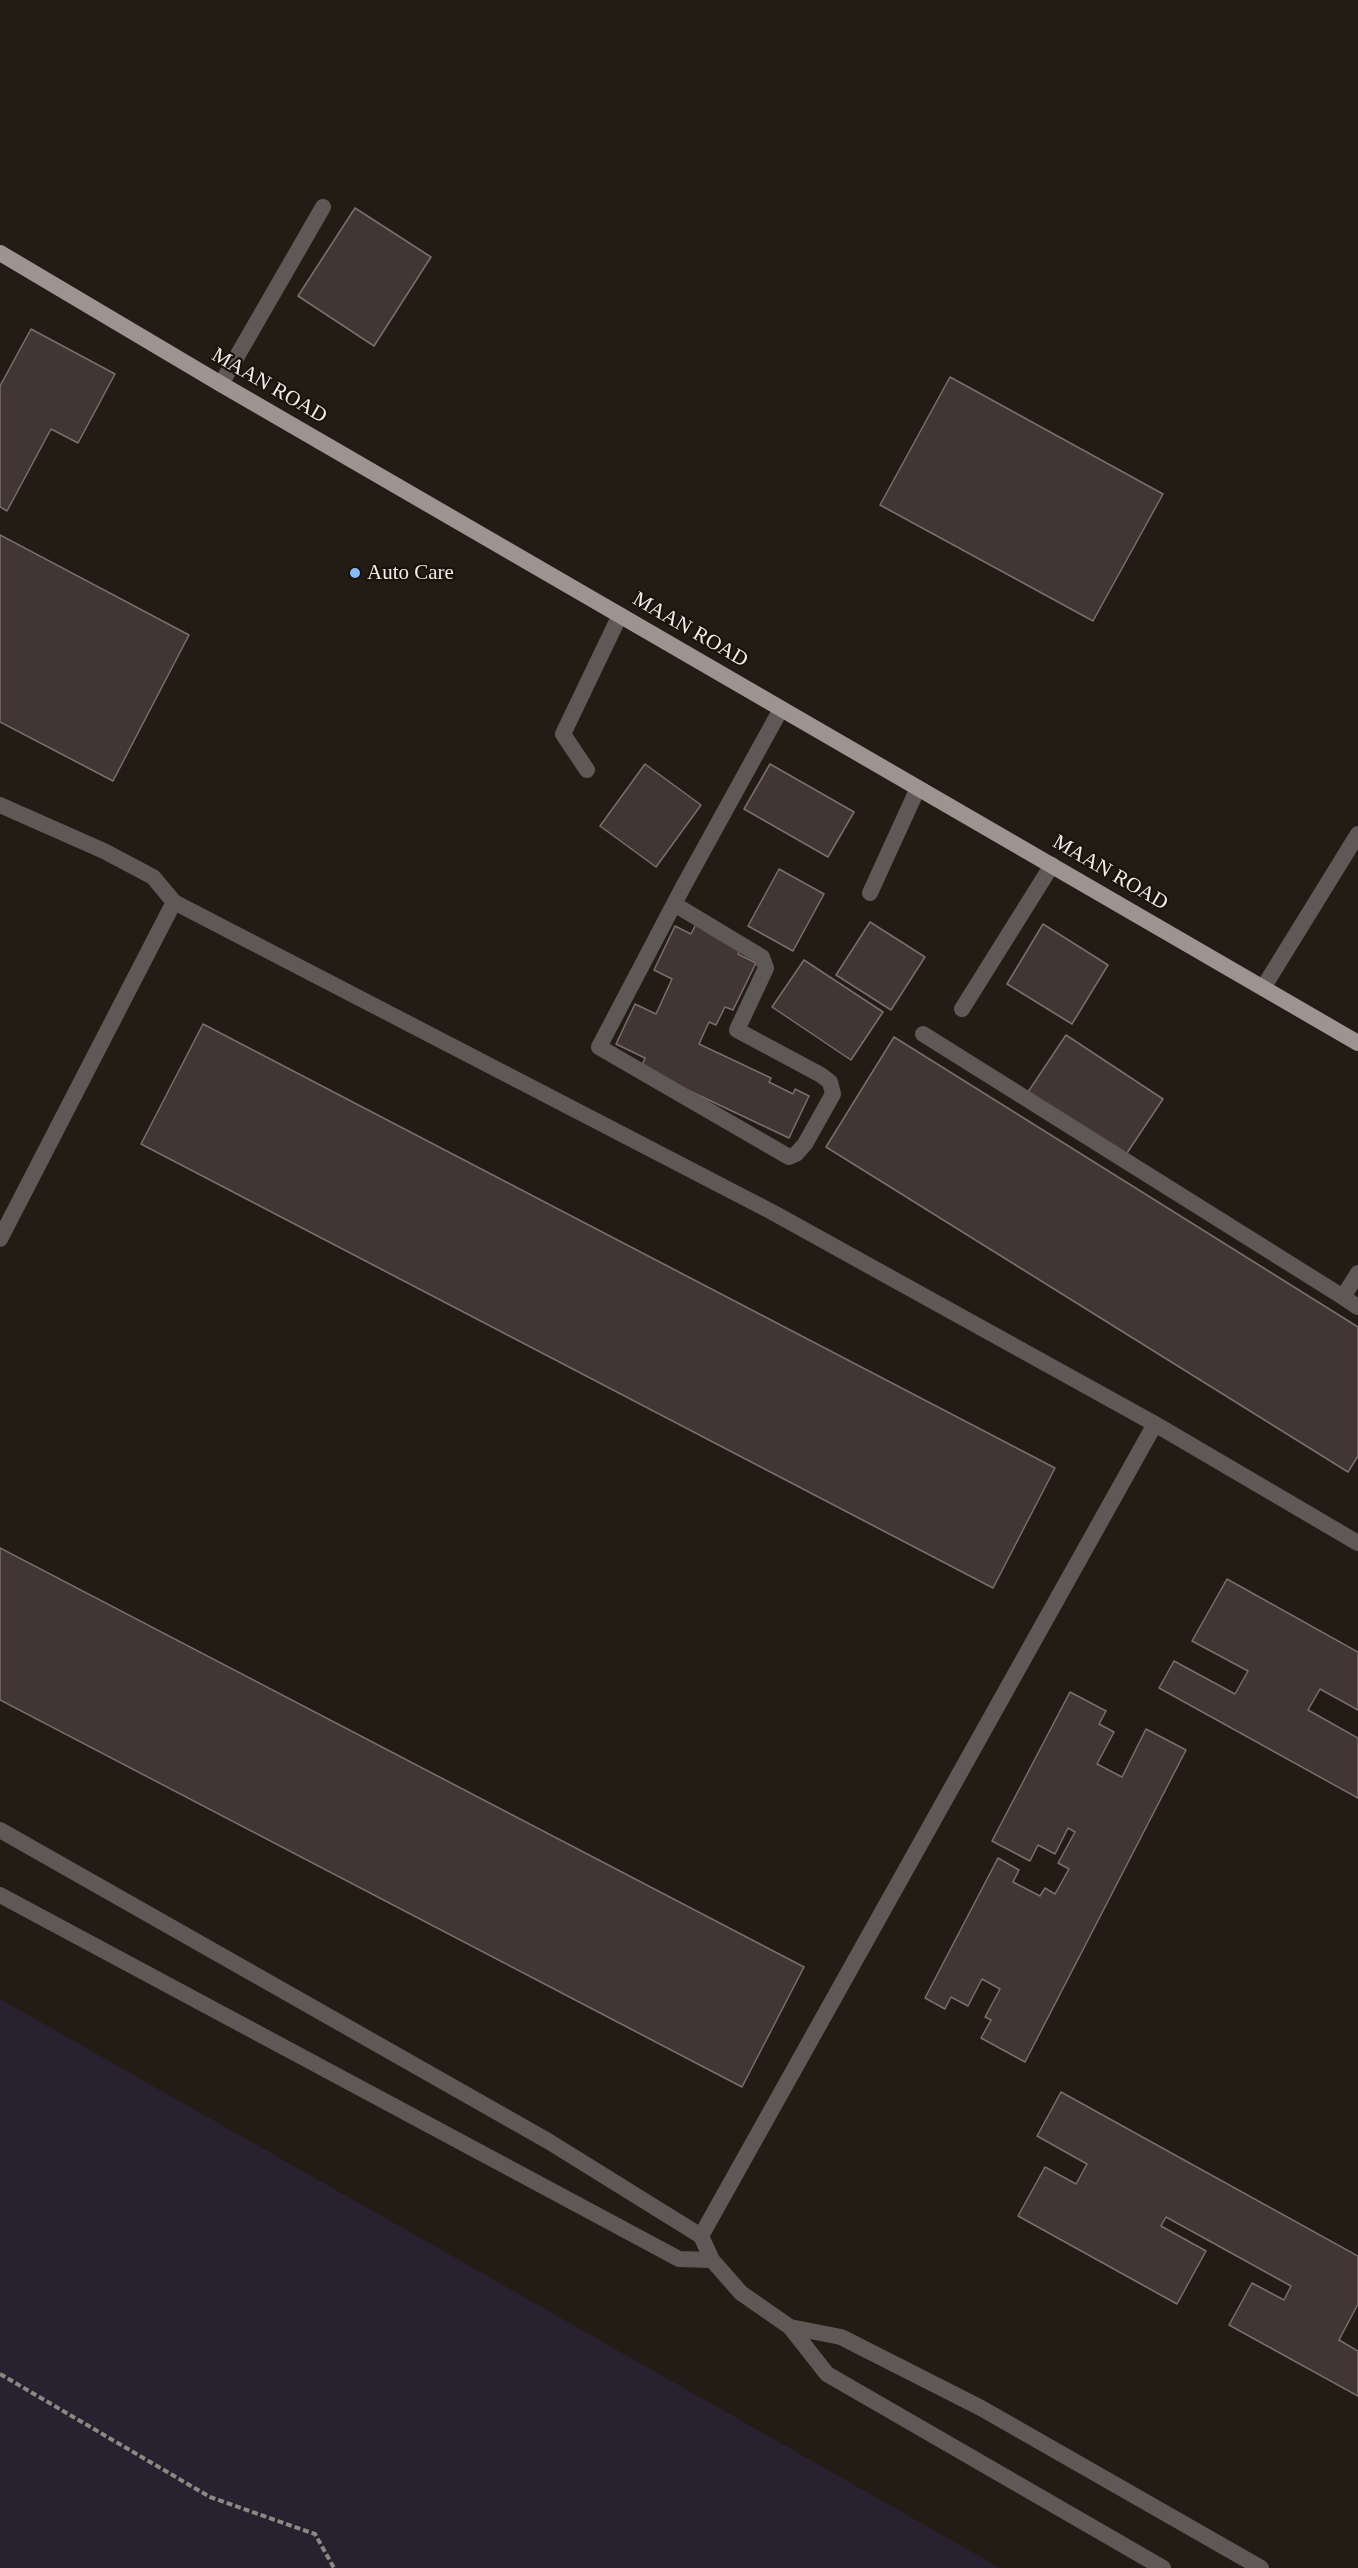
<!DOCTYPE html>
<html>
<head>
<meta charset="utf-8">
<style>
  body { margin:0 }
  canvas { display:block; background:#231c15 }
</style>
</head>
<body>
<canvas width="1358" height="2568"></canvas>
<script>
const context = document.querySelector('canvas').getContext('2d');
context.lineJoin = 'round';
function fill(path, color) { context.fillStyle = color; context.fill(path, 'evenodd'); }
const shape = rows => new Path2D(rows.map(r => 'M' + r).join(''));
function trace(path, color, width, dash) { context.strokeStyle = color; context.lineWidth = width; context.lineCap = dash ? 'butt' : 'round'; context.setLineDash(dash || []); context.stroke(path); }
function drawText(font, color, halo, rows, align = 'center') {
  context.font = font + ' "Times New Roman",serif'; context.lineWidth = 4.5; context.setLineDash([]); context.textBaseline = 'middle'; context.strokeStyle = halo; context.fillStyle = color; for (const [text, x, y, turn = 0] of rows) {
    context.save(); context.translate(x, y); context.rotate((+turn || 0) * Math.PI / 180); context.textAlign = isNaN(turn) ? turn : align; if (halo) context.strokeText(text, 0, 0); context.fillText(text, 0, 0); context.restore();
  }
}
fill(shape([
  [0,1999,1000,2568,0,2568]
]), '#282130');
const building = shape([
  [355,208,431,257,374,346,298,296,355,208],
  [31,329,115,374,78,443,51,429,7,511,0,507,0,386,31,329],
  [950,377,1163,494,1093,621,880,505,950,377],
  [0,535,189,635,113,781,0,722,0,535],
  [645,764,701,805,656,867,600,826,645,764],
  [770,764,854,812,828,857,744,809,770,764],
  [779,869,824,894,793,951,748,926,779,869],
  [870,922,925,957,891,1010,836,975,870,922],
  [696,924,742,947,738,954,756,963,733,1010,725,1007,716,1025,709,1022,699,1044,771,1078,769,1082,793,1094,795,1089,809,1096,789,1138,641,1068,645,1058,616,1044,635,1004,656,1014,672,979,654,970,675,926,691,934,696,924],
  [1043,924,1108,965,1072,1024,1007,984,1043,924],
  [804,960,883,1012,851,1060,772,1007,804,960],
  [203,1024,1055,1468,993,1588,141,1144,203,1024],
  [1066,1035,1163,1099,1125,1156,1028,1092,1066,1035],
  [894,1037,1358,1327,1358,1456,1348,1472,826,1147,894,1037],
  [0,1548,804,1967,742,2087,0,1700,0,1548],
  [1227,1579,1358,1652,1358,1710,1320,1689,1308,1710,1358,1738,1358,1798,1159,1688,1174,1661,1235,1694,1248,1671,1192,1641,1227,1579],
  [1070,1692,1106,1711,1099,1724,1114,1732,1097,1764,1122,1777,1146,1729,1186,1750,1025,2062,981,2038,991,2020,985,2017,1000,1989,982,1979,968,2006,951,1997,945,2009,925,1998,998,1858,1019,1870,1013,1882,1040,1896,1045,1888,1055,1894,1069,1869,1058,1863,1075,1832,1068,1828,1055,1854,1038,1845,1030,1861,992,1841,1070,1692],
  [1061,2092,1358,2256,1358,2304,1339,2340,1358,2351,1358,2396,1229,2325,1252,2283,1284,2300,1291,2286,1166,2217,1161,2226,1206,2251,1177,2304,1018,2216,1045,2167,1076,2184,1087,2164,1037,2136,1061,2092]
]);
fill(building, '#423634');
trace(building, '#7b6e6c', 1.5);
trace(shape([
  [0,2374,210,2497,315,2534,334,2568]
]), '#8d8882', 4, [6, 3]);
trace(shape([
  [221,384,323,207],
  [923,1034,1343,1297,1358,1273],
  [1343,1297,1358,1307]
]), '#5e5857', 16);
trace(shape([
  [587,770,563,734,620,615],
  [0,805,104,851,153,877,174,902,772,1212,1155,1424,1358,1543],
  [870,893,918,788],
  [674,904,762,957,766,968,737,1030,821,1075,830,1082,833,1094,805,1144,796,1154,789,1157,599,1047,683,887,781,709],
  [1263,988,1358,834],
  [962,1009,1052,865],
  [0,1239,174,902],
  [0,1830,548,2141,701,2236,712,2260,741,2293,790,2327,827,2374,1163,2568],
  [0,1895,679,2259,712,2260],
  [701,2236,1155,1424],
  [790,2327,841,2337,981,2408,1261,2568]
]), '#5e5857', 16);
trace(shape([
  [0,253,221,384,1358,1043]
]), '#9e9391', 16);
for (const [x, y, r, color] of [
  [355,573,6,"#89bafc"]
]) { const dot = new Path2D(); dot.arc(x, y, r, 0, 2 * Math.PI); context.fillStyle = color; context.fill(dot); trace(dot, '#19130c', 2); }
drawText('21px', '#f1ede8', '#19130c', [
  ["MAAN ROAD",269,386,30],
  ["MAAN ROAD",690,630,30],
  ["MAAN ROAD",1110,873,30]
]);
drawText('21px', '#f1ede8', '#19130c', [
  ["Auto Care",367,573]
], 'left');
</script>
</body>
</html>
